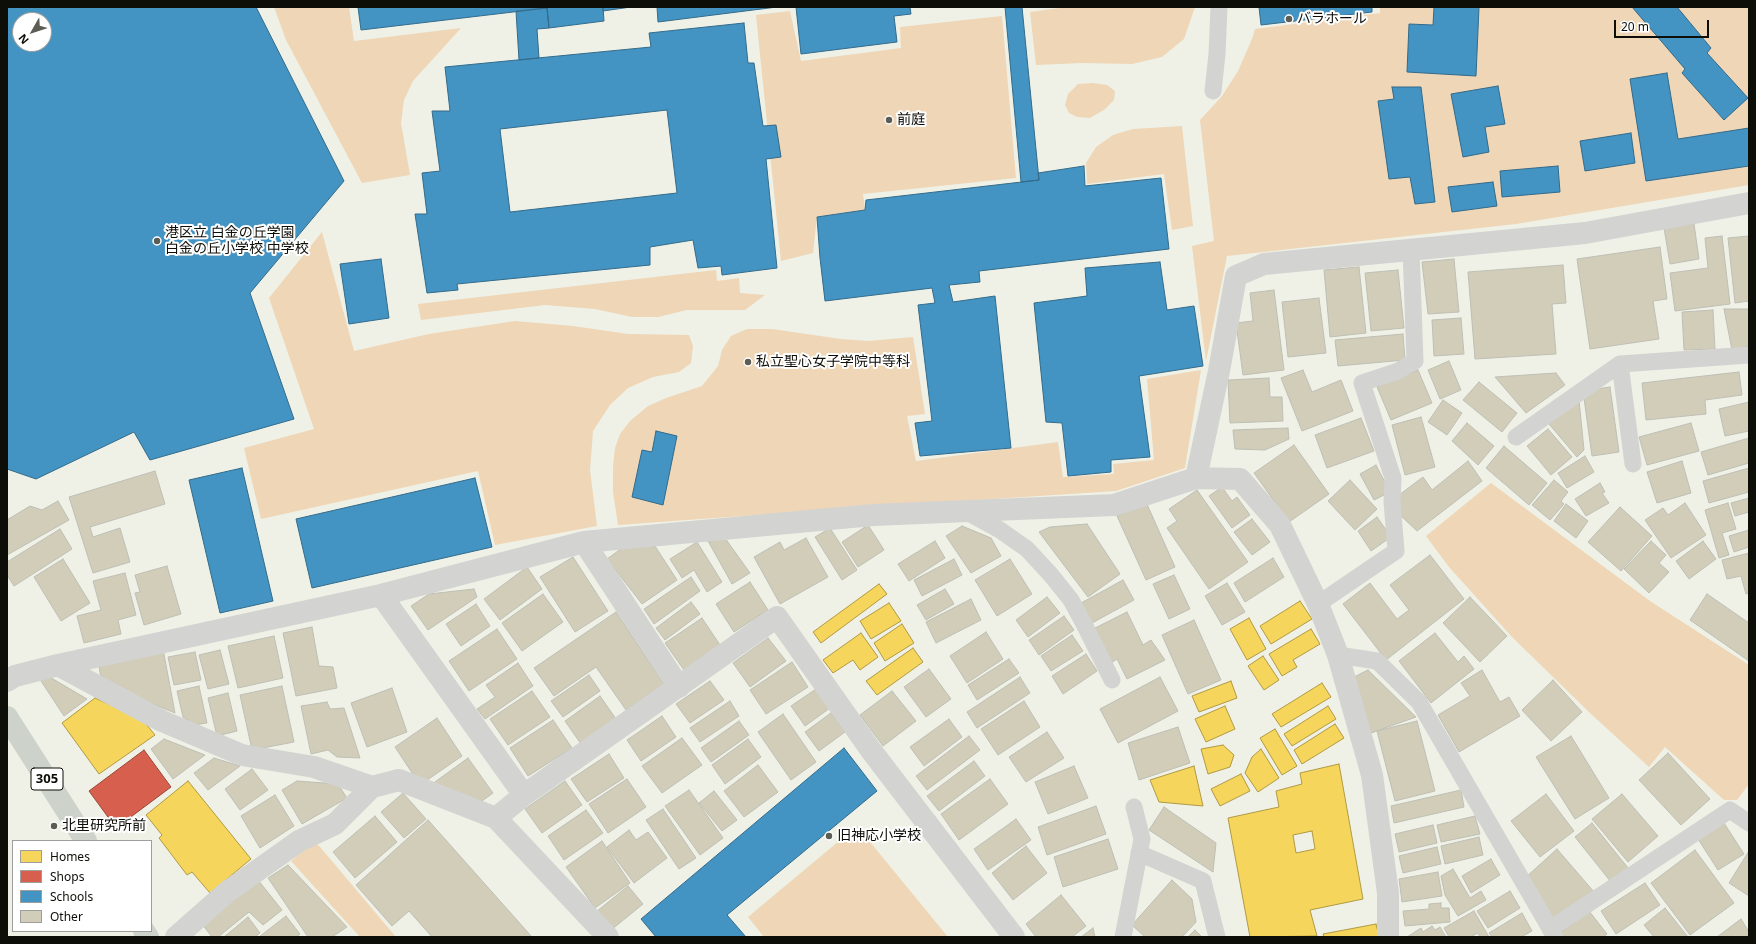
<!DOCTYPE html>
<html>
<head>
<meta charset="utf-8">
<style>
  body { margin:0 }
  #map { position:relative; width:1756px; height:944px; overflow:hidden; background:#eff1e6; font-family:"Noto Sans",sans-serif }
  canvas { display:block }
  .frame { position:absolute; inset:0; border:8px solid #0d0e07; pointer-events:none }
  .legend { position:absolute; left:12px; top:840px; width:140px; height:92px; box-sizing:border-box; background:#fff; border:1px solid #9e9f9c; margin:0; padding:5px 7px; list-style:none; font-size:12px; color:#0d0e07 }
  .legend li { display:flex; align-items:center; gap:8px; height:20px }
  .legend b { width:20px; border:1px solid #9e9f9c }
  .north { position:absolute; left:12px; top:12px; width:40px; height:40px; box-sizing:border-box; background:#fff; border:1px solid #9e9f9c; border-radius:50%; rotate:231deg; font-size:11px; font-weight:700; line-height:16px; text-align:center; color:#0d0e07 }
  .north::after { content:''; display:block; margin:auto; width:14px; height:18px; background:#5c5d55; clip-path:polygon(50% 0,100% 100%,50% 72%,0 100%) }
  .scale { position:absolute; left:1614px; top:20px; width:95px; height:18px; box-sizing:border-box; border:2px solid #0d0e07; border-top:0; padding-left:5px; font-size:12px; line-height:14px; white-space:nowrap; color:#0d0e07; -webkit-text-stroke:3px #fff; paint-order:stroke }
</style>
</head>
<body>
<div id="map">
<canvas width="1756" height="944"></canvas>
<div class="frame"></div>
<ul class="legend">
<li><b style="height:11px;background:#f6d55c"></b>Homes</li>
<li><b style="height:11px;background:#d6604d"></b>Shops</li>
<li><b style="height:11px;background:#4393c3"></b>Schools</li>
<li><b style="height:11px;background:#d1cdb9"></b>Other</li>
</ul>
<div class="north">N</div>
<div class="scale">20 m</div>
</div>
<script>
const context = document.querySelector('canvas').getContext('2d');
context.lineJoin = 'round';
function fill(path, color) { context.fillStyle = color; context.fill(path, 'evenodd'); }
const shape = rows => new Path2D(rows.map(r => 'M' + r).join(''));
function trace(path, color, width, dash) { context.strokeStyle = color; context.lineWidth = width; context.lineCap = dash ? 'butt' : 'round'; context.setLineDash(dash || []); context.stroke(path); }
function drawText(font, color, halo, rows, align = 'center') {
  context.font = font + ' "Noto Sans","Noto Sans JP",sans-serif'; context.lineWidth = 4; context.setLineDash([]); context.textBaseline = 'middle'; context.strokeStyle = halo; context.fillStyle = color; for (const [text, x, y, turn = 0] of rows) {
    context.save(); context.translate(x, y); context.rotate((+turn || 0) * Math.PI / 180); context.textAlign = isNaN(turn) ? turn : align; if (halo) context.strokeText(text, 0, 0); context.fillText(text, 0, 0); context.restore();
  }
}
fill(shape([
  [274,7,349,7,354,41,461,28,413,81,404,100,401,123,410,175,362,183,286,40],
  [1067,7,1195,7,1184,39,1162,57,1132,64,1082,63,1036,65,1030,12],
  [1380,7,1748,7,1749,10,1749,185,1516,224,1227,256,1206,361,1192,246,1214,241,1200,120,1222,96,1238,71,1252,39,1255,29,1380,13],
  [790,11,801,61,901,48,900,27,1002,16,1016,178,863,194,865,210,817,217,813,253,781,261,756,15],
  [1092,83,1107,85,1115,91,1114,100,1104,110,1090,118,1077,117,1069,113,1065,105,1068,94,1078,84],
  [1182,126,1193,226,1172,230,1164,174,1087,184,1086,163,1096,147,1113,135,1133,129],
  [322,232,354,351,429,334,515,321,573,326,628,334,689,335,693,346,691,363,679,372,653,377,628,388,610,405,593,431,590,470,597,526,495,545,478,471,261,519,244,448,314,429,269,298],
  [716,270,717,281,739,278,740,293,765,295,745,310,687,310,658,317,632,317,595,309,545,305,421,320,418,304],
  [747,329,772,329,841,339,868,341,913,337,925,414,907,416,916,461,1058,442,1063,477,1114,474,1113,464,1154,460,1147,379,1201,370,1185,468,1116,491,854,508,618,525,613,492,613,467,615,448,620,434,630,421,648,406,666,398,702,386,718,366,722,350,731,336],
  [1491,483,1650,601,1749,665,1749,784,1737,800,1724,800,1665,747,1649,767,1591,714,1512,637,1449,567,1426,536],
  [857,826,948,937,764,937,748,917],
  [315,841,396,937,360,937,291,861]
]), '#eed6b7');
const homes = shape([
  [879,584,887,594,821,643,813,632,879,584],
  [1300,601,1312,619,1271,644,1260,626,1300,601],
  [889,603,901,621,871,639,860,621,889,603],
  [1249,618,1266,649,1247,660,1230,629,1249,618],
  [902,624,914,643,885,661,874,643,902,624],
  [1311,629,1320,644,1293,660,1297,667,1282,676,1269,654,1311,629],
  [861,633,878,657,860,670,853,660,833,673,823,660,861,633],
  [913,648,923,662,877,695,866,681,913,648],
  [1263,656,1279,680,1264,690,1248,666,1263,656],
  [1231,681,1237,698,1199,712,1192,696,1231,681],
  [1322,683,1331,697,1281,727,1272,714,1322,683],
  [95,698,142,719,155,735,99,774,62,723,95,698],
  [1225,706,1235,729,1206,742,1195,719,1225,706],
  [1328,706,1336,719,1292,746,1284,734,1328,706],
  [1335,724,1344,738,1302,764,1294,750,1335,724],
  [1275,729,1297,766,1282,775,1260,738,1275,729],
  [1223,745,1234,755,1230,767,1208,774,1201,749,1223,745],
  [1261,749,1279,778,1258,792,1245,773,1252,757,1261,749],
  [1339,764,1363,899,1310,910,1317,936,1250,937,1228,818,1279,807,1276,791,1302,784,1300,773,1339,764],
  [1312,831,1315,849,1296,853,1293,835,1312,831],
  [1194,766,1203,806,1159,802,1150,780,1194,766],
  [1241,774,1250,791,1220,806,1211,789,1241,774],
  [188,781,251,859,210,893,192,872,187,875,159,838,162,835,146,815,188,781],
  [1376,924,1379,937,1324,937,1323,934,1376,924]
]);
fill(homes, '#f6d55c');
trace(homes, '#b09942', 1);
const shops = shape([
  [144,750,171,787,116,828,89,791,144,750]
]);
fill(shops, '#d6604d');
trace(shops, '#9a4738', 1);
const schools = shape([
  [7,7,256,7,344,181,250,293,294,419,150,460,134,432,36,479,7,469,7,7],
  [20,20,44,20,44,44,20,44,20,20],
  [358,7,603,7,604,21,549,28,547,8,361,30,358,7],
  [603,7,631,7,603,11,603,7],
  [657,7,777,7,658,22,657,7],
  [796,7,910,7,911,14,894,16,897,42,801,54,796,7],
  [1005,7,1022,7,1039,180,1021,182,1005,7],
  [1259,7,1372,7,1372,12,1261,25,1259,7],
  [1434,7,1479,7,1476,76,1407,72,1409,24,1433,25,1434,7],
  [1632,7,1677,7,1711,48,1707,53,1748,98,1724,120,1682,73,1685,69,1632,7],
  [547,8,549,28,537,29,539,58,519,60,516,11,547,8],
  [744,23,748,63,754,63,763,126,776,125,781,157,766,159,777,268,722,275,721,266,698,268,693,240,650,247,650,265,457,284,458,290,427,293,415,214,427,214,422,173,440,171,432,111,450,111,445,67,651,47,649,33,744,23],
  [667,110,677,193,510,212,500,129,667,110],
  [1667,73,1678,139,1749,128,1749,166,1646,181,1630,79,1667,73],
  [1498,86,1505,124,1485,127,1489,152,1463,157,1451,94,1498,86],
  [1392,87,1421,87,1435,202,1415,204,1410,177,1389,179,1378,101,1394,99,1392,87],
  [1631,133,1635,163,1585,171,1580,141,1631,133],
  [1084,166,1085,186,1161,178,1169,249,979,271,980,282,949,285,953,302,995,296,1011,448,920,456,915,423,932,421,918,305,935,303,932,288,825,301,820,258,817,217,865,210,866,200,1039,180,1038,173,1084,166],
  [1558,166,1560,192,1502,197,1500,171,1558,166],
  [1493,182,1497,206,1452,212,1448,187,1493,182],
  [381,259,389,318,349,324,340,264,381,259],
  [1160,262,1167,310,1194,306,1203,366,1139,376,1150,457,1111,460,1111,472,1068,476,1062,423,1046,422,1034,303,1087,296,1085,268,1160,262],
  [656,431,677,436,663,505,632,497,642,450,652,452,656,431],
  [242,468,273,601,220,613,189,480,242,468],
  [475,478,492,547,312,588,296,519,475,478],
  [844,748,877,791,727,915,746,937,656,937,641,919,844,748]
]);
fill(schools, '#4393c3');
trace(schools, '#336b8b', 1);
const building = shape([
  [1694,224,1699,259,1670,264,1664,228,1694,224],
  [1722,236,1730,304,1675,311,1670,273,1708,268,1705,238,1722,236],
  [1749,236,1749,301,1735,303,1728,238,1749,236],
  [1660,247,1667,299,1653,301,1659,339,1590,349,1577,259,1660,247],
  [1454,259,1459,312,1428,314,1422,262,1454,259],
  [1563,265,1566,303,1552,304,1556,354,1475,359,1468,272,1563,265],
  [1359,267,1366,333,1330,337,1324,270,1359,267],
  [1398,270,1404,328,1371,331,1365,273,1398,270],
  [1274,290,1284,370,1243,375,1236,323,1253,321,1250,293,1274,290],
  [1319,298,1326,353,1288,357,1282,302,1319,298],
  [1724,309,1749,309,1749,346,1732,350,1724,309],
  [1713,310,1715,349,1684,350,1682,312,1713,310],
  [1461,318,1464,354,1434,356,1432,320,1461,318],
  [1403,334,1405,360,1338,366,1335,340,1403,334],
  [1449,361,1461,390,1440,399,1428,370,1449,361],
  [1303,370,1312,392,1341,380,1353,411,1302,431,1281,378,1303,370],
  [1418,370,1432,403,1391,420,1377,387,1418,370],
  [1739,372,1742,395,1705,400,1706,414,1646,420,1642,383,1739,372],
  [1556,373,1565,385,1526,413,1495,377,1556,373],
  [1269,378,1270,397,1282,397,1283,421,1230,423,1228,380,1269,378],
  [1479,382,1517,413,1502,432,1463,400,1479,382],
  [1610,387,1619,452,1592,456,1583,391,1610,387],
  [1443,400,1462,413,1447,435,1428,422,1443,400],
  [1579,400,1584,450,1577,457,1549,424,1579,400],
  [1749,402,1749,431,1725,436,1719,409,1749,402],
  [1421,417,1435,467,1405,475,1392,425,1421,417],
  [1361,418,1374,451,1327,468,1315,435,1361,418],
  [1467,423,1494,446,1478,465,1452,441,1467,423],
  [1691,423,1699,451,1647,465,1639,437,1691,423],
  [1288,428,1289,439,1265,450,1235,449,1233,430,1288,428],
  [1548,429,1572,457,1551,475,1527,446,1548,429],
  [1749,438,1749,463,1708,475,1701,452,1749,438],
  [1294,445,1329,494,1289,522,1254,473,1294,445],
  [1504,446,1547,483,1529,505,1486,468,1504,446],
  [1585,456,1594,472,1567,488,1558,473,1585,456],
  [1468,461,1482,481,1417,531,1399,514,1399,495,1423,477,1432,490,1468,461],
  [1682,461,1691,493,1657,503,1647,472,1682,461],
  [1376,465,1390,492,1374,500,1360,474,1376,465],
  [1749,468,1749,492,1709,503,1703,481,1749,468],
  [155,471,165,504,90,527,93,537,120,528,130,562,93,573,69,497,155,471],
  [1350,480,1377,509,1355,530,1328,501,1350,480],
  [1554,480,1568,492,1561,501,1564,504,1550,520,1532,505,1554,480],
  [1600,483,1605,492,1602,493,1609,503,1586,516,1575,499,1600,483],
  [1222,487,1232,501,1237,497,1250,515,1232,528,1209,496,1222,487],
  [1197,490,1248,562,1209,589,1167,528,1177,521,1169,509,1197,490],
  [1749,498,1749,512,1735,516,1731,503,1749,498],
  [58,501,69,520,7,555,7,520,30,506,42,510,58,501],
  [1146,502,1175,567,1146,580,1117,516,1146,502],
  [1685,503,1706,535,1671,558,1645,520,1663,508,1668,515,1685,503],
  [1728,503,1736,529,1722,533,1729,555,1719,558,1705,510,1728,503],
  [1566,504,1588,521,1576,538,1554,521,1566,504],
  [1620,507,1652,536,1621,571,1588,542,1620,507],
  [1377,517,1391,537,1371,551,1358,531,1377,517],
  [1252,519,1270,542,1252,555,1234,532,1252,519],
  [1087,524,1120,574,1088,597,1039,532,1050,527,1087,524],
  [868,525,884,550,858,567,842,542,868,525],
  [962,526,991,538,1001,556,971,573,946,536,962,526],
  [830,528,857,570,842,580,815,537,830,528],
  [60,529,72,549,14,586,7,575,7,562,60,529],
  [1749,530,1749,547,1734,552,1729,536,1749,530],
  [725,538,750,573,732,584,708,541,725,538],
  [806,538,828,577,780,604,754,557,780,542,784,550,806,538],
  [935,541,945,558,909,581,898,564,935,541],
  [1651,541,1666,555,1659,563,1669,572,1649,593,1624,569,1651,541],
  [1703,541,1716,559,1689,579,1676,561,1703,541],
  [697,542,722,582,707,592,694,570,682,578,670,559,697,542],
  [625,546,655,546,677,580,642,604,607,559,625,546],
  [1749,553,1749,593,1746,594,1741,576,1727,579,1722,560,1749,553],
  [1430,555,1464,599,1386,660,1343,604,1370,583,1397,619,1409,610,1390,585,1430,555],
  [573,557,608,611,575,632,540,577,573,557],
  [1273,558,1284,577,1245,602,1234,583,1273,558],
  [63,559,90,603,61,621,34,577,63,559],
  [954,559,962,575,922,596,914,580,954,559],
  [1010,559,1032,594,997,616,975,580,1010,559],
  [167,566,181,614,144,625,135,593,140,592,135,575,167,566],
  [527,567,542,589,500,620,484,599,527,567],
  [125,573,136,615,118,620,121,634,84,643,77,616,101,610,93,581,125,573],
  [1174,575,1190,609,1169,619,1153,584,1174,575],
  [691,577,700,591,654,624,644,609,691,577],
  [1123,580,1134,600,1092,623,1081,603,1123,580],
  [750,582,768,610,734,632,716,604,750,582],
  [1227,583,1245,612,1222,625,1205,596,1227,583],
  [474,589,477,597,428,630,411,606,429,594,474,589],
  [945,589,954,604,926,620,917,605,945,589],
  [543,594,563,622,522,651,502,623,543,594],
  [1707,594,1749,623,1749,661,1690,620,1707,594],
  [1047,597,1060,613,1028,637,1016,620,1047,597],
  [1470,597,1507,636,1480,662,1443,623,1470,597],
  [971,599,981,620,936,643,926,622,971,599],
  [691,602,700,614,665,640,656,628,691,602],
  [476,604,490,626,461,646,446,624,476,604],
  [616,612,664,684,626,710,596,667,554,696,534,668,616,612],
  [1127,612,1143,645,1151,640,1165,660,1127,679,1117,659,1111,663,1093,629,1127,612],
  [1064,616,1074,630,1039,655,1029,640,1064,616],
  [702,618,720,645,684,670,665,643,702,618],
  [1194,620,1221,680,1188,694,1162,635,1194,620],
  [312,627,319,666,333,667,337,688,296,696,283,633,312,627],
  [497,629,517,659,469,691,449,661,497,629],
  [986,632,1003,659,967,683,950,656,986,632],
  [1435,633,1458,662,1464,656,1474,669,1431,703,1399,661,1435,633],
  [1072,635,1083,651,1051,671,1041,656,1072,635],
  [274,636,283,678,238,688,228,646,274,636],
  [768,638,786,661,750,687,733,663,768,638],
  [163,649,175,713,102,683,99,667,163,649],
  [220,650,229,684,208,689,199,655,220,650],
  [195,652,201,680,174,685,168,657,195,652],
  [1086,654,1097,671,1063,694,1052,676,1086,654],
  [1009,659,1019,673,977,700,968,685,1009,659],
  [792,662,808,687,766,714,750,690,792,662],
  [518,663,533,686,485,719,477,709,495,697,486,685,518,663],
  [929,669,951,699,926,717,904,687,929,669],
  [1368,670,1416,717,1371,733,1354,677,1368,670],
  [1482,670,1500,702,1509,697,1520,716,1459,752,1438,715,1470,696,1461,683,1482,670],
  [589,675,600,691,563,717,551,701,589,675],
  [48,676,87,699,64,716,41,681,48,676],
  [1020,677,1030,693,977,728,967,712,1020,677],
  [1160,677,1178,711,1118,743,1100,709,1160,677],
  [1553,680,1582,712,1551,741,1522,710,1553,680],
  [710,681,724,700,690,723,676,704,710,681],
  [199,686,207,723,194,725,183,717,177,691,199,686],
  [282,686,294,742,252,750,240,695,282,686],
  [392,688,407,732,367,747,351,703,392,688],
  [816,689,830,708,805,726,791,706,816,689],
  [532,691,550,717,508,745,490,719,532,691],
  [892,691,916,721,883,746,860,715,892,691],
  [228,693,237,731,217,736,208,698,228,693],
  [600,696,616,719,581,744,565,721,600,696],
  [730,701,739,716,700,742,690,728,730,701],
  [1024,701,1040,727,998,755,981,729,1024,701],
  [327,702,330,709,344,708,360,758,337,757,328,750,311,754,301,706,327,702],
  [831,713,845,732,819,751,805,732,831,713],
  [783,714,816,762,791,780,758,732,783,714],
  [662,716,676,737,641,761,627,740,662,716],
  [437,718,462,756,420,785,395,747,437,718],
  [949,719,962,737,924,766,910,747,949,719],
  [553,720,572,748,528,776,510,748,553,720],
  [739,721,749,735,711,762,701,748,739,721],
  [1417,721,1435,791,1395,801,1377,731,1417,721],
  [1178,727,1190,763,1139,780,1128,743,1178,727],
  [1047,732,1064,758,1026,782,1009,757,1047,732],
  [969,736,980,750,927,790,916,776,969,736],
  [1571,736,1609,798,1575,819,1536,757,1571,736],
  [682,738,702,765,662,793,642,766,682,738],
  [164,739,205,755,173,779,151,749,164,739],
  [748,739,761,757,725,784,712,765,748,739],
  [1668,753,1710,799,1681,825,1639,780,1668,753],
  [609,754,624,778,587,802,571,779,609,754],
  [214,758,240,766,208,790,194,773,214,758],
  [468,758,493,793,475,806,428,787,468,758],
  [974,761,985,776,939,811,927,796,974,761],
  [758,765,778,792,744,817,724,791,758,765],
  [1074,766,1088,798,1048,814,1035,782,1074,766],
  [252,769,268,790,240,810,225,789,252,769],
  [627,779,646,807,608,833,589,804,627,779],
  [990,779,1008,804,959,840,941,814,990,779],
  [297,781,338,784,347,798,302,824,282,790,297,781],
  [565,781,582,805,542,833,525,809,565,781],
  [689,790,723,838,700,855,665,806,689,790],
  [1461,790,1464,807,1394,823,1391,806,1461,790],
  [714,791,737,820,722,831,699,803,714,791],
  [403,793,426,819,404,838,381,812,403,793],
  [1546,794,1574,831,1540,857,1511,821,1546,794],
  [1622,794,1658,836,1628,862,1592,819,1622,794],
  [275,795,294,826,260,848,241,816,275,795],
  [1096,806,1106,834,1047,855,1038,827,1096,806],
  [1164,807,1216,843,1213,872,1149,830,1164,807],
  [663,809,696,858,679,869,646,820,663,809],
  [586,810,603,833,564,860,548,836,586,810],
  [375,816,397,842,355,878,333,852,375,816],
  [1475,816,1480,834,1441,842,1437,825,1475,816],
  [1016,819,1031,840,988,870,974,849,1016,819],
  [428,820,532,937,432,937,409,911,392,926,356,885,428,820],
  [1592,823,1628,868,1611,882,1575,837,1592,823],
  [1724,823,1744,854,1718,870,1698,839,1724,823],
  [1433,825,1437,843,1399,852,1395,834,1433,825],
  [629,830,636,840,648,832,667,858,634,883,607,847,629,830],
  [1479,837,1483,855,1445,864,1441,846,1479,837],
  [1108,839,1118,869,1063,887,1054,857,1108,839],
  [602,841,630,883,595,908,566,867,602,841],
  [1026,846,1047,873,1013,900,992,873,1026,846],
  [1437,847,1441,864,1403,873,1399,856,1437,847],
  [1557,849,1594,892,1556,923,1525,878,1557,849],
  [1695,850,1734,903,1690,935,1651,883,1695,850],
  [1749,851,1749,896,1729,883,1749,851],
  [1491,859,1500,875,1471,893,1462,876,1491,859],
  [288,865,347,927,332,937,308,937,268,878,288,865],
  [1453,869,1470,898,1481,891,1486,900,1458,916,1445,895,1441,876,1453,869],
  [1438,872,1442,896,1402,902,1399,879,1438,872],
  [258,880,282,910,263,925,249,912,218,937,212,937,202,924,258,880],
  [1172,880,1192,899,1196,922,1182,937,1145,937,1132,925,1172,880],
  [1645,883,1660,905,1616,934,1601,911,1645,883],
  [628,886,643,904,611,930,596,912,628,886],
  [1510,891,1520,908,1488,928,1477,911,1510,891],
  [1061,895,1086,926,1072,937,1036,937,1026,924,1061,895],
  [1441,903,1441,908,1449,908,1450,922,1405,926,1403,911,1429,909,1429,904,1441,903],
  [1665,908,1688,937,1654,937,1644,925,1665,908],
  [1474,911,1489,937,1480,937,1478,933,1470,937,1449,937,1444,928,1474,911],
  [1589,911,1607,934,1603,937,1556,937,1556,936,1589,911],
  [1522,913,1532,931,1521,937,1492,937,1489,933,1522,913],
  [286,916,300,934,296,937,259,937,286,916],
  [248,917,260,933,255,937,224,937,248,917],
  [1741,919,1749,932,1749,937,1717,937,1741,919],
  [1432,926,1435,930,1440,927,1446,937,1407,937,1421,928,1423,932,1432,926],
  [1093,928,1095,937,1081,937,1093,928],
  [1195,930,1202,937,1188,937,1195,930]
]);
fill(building, '#d1cdb9');
trace(building, '#bebeb5', 1);
trace(shape([
  [1213,91,1217,54,1219,7],
  [1620,364,1633,464],
  [1516,437,1620,364,1749,355],
  [965,511,1000,530,1027,549,1051,575,1071,600,1084,624,1112,680],
  [1318,604,1396,551,1392,502,1393,478,1362,383,1398,371,1415,361,1411,249],
  [1338,655,1377,661,1419,702,1555,937],
  [1139,853,1203,881,1217,937],
  [1550,929,1730,810,1749,823],
  [1123,937,1142,839,1134,807]
]), '#d3d3d1', 17);
trace(shape([
  [1196,478,1240,479,1280,525,1318,604,1338,655,1372,775,1388,893,1388,937],
  [584,542,679,687],
  [381,595,524,795],
  [58,665,162,721,242,755,314,767,372,787,399,780,496,818,524,795,777,617,870,749,1014,937],
  [7,681,15,676,58,665,381,595,584,542,873,515,1114,505,1196,478,1219,371,1236,276,1264,264,1585,233,1749,203],
  [496,818,608,937],
  [176,937,227,892,299,841,335,824,372,787]
]), '#d3d3d1', 22);
trace(shape([
  [7,717,86,841],
  [144,931,148,937]
]), '#cdd2ca', 22);
for (const [x, y, r, color] of [
  [1289,19,4,"#5c5d55"],
  [889,120,4,"#5c5d55"],
  [157,241,4,"#5c5d55"],
  [748,362,4,"#5c5d55"],
  [54,826,4,"#5c5d55"],
  [829,836,4,"#5c5d55"]
]) { const dot = new Path2D(); dot.arc(x, y, r, 0, 2 * Math.PI); context.fillStyle = color; context.fill(dot); trace(dot, '#fff', 1.5); }
for (const [x, y, w] of [
  [47,779,32]
]) { const box = new Path2D(); box.roundRect(x - w / 2, y - 11, w, 22, 3); context.fillStyle = '#fff'; context.fill(box); trace(box, '#0d0e07', 1); }
drawText('bold 13px', '#0d0e07', null, [
  ["305",47,779]
]);
drawText('14px', '#0d0e07', '#fff', [
  ["バラホール",1297,19],
  ["前庭",897,120],
  ["港区立 白金の丘学園",165,233],
  ["白金の丘小学校 中学校",165,249],
  ["私立聖心女子学院中等科",756,362],
  ["北里研究所前",62,826],
  ["旧神応小学校",837,836]
], 'left');
</script>
</body>
</html>
